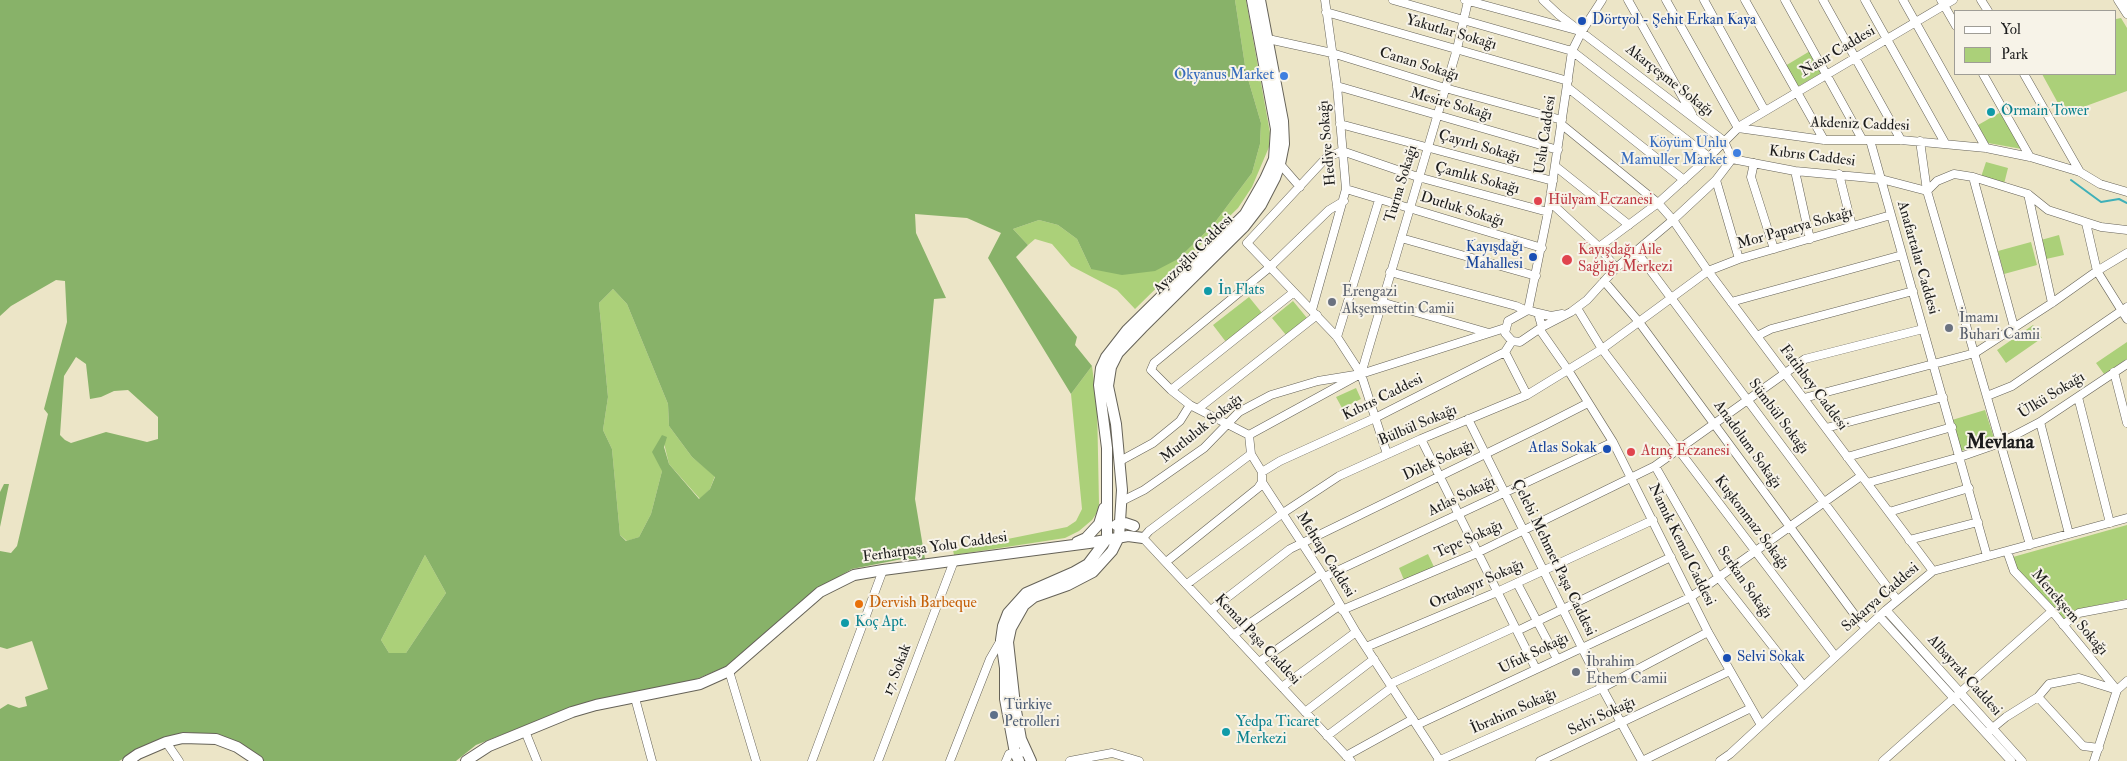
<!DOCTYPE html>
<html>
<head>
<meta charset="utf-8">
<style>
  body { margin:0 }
  #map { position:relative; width:2127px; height:761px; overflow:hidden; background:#ece5c7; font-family:"IM FELL Double Pica",serif }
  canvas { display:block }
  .legend { position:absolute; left:1954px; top:10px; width:162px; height:65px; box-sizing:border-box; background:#f7f3e8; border:1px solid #9f9d96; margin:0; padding:6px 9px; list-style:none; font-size:15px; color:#1c1c1c }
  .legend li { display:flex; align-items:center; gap:10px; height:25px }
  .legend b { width:25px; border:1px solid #9f9d96 }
</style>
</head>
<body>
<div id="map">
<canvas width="2127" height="761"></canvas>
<ul class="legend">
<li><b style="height:6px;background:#fff"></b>Yol</li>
<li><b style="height:14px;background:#abd079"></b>Park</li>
</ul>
</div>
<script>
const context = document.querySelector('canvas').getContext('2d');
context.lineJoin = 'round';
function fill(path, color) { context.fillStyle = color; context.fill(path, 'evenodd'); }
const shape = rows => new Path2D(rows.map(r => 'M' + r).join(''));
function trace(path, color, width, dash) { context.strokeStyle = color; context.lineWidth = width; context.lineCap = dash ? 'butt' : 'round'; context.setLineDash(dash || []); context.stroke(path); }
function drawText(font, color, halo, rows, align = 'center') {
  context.font = font + ' "IM FELL Double Pica",serif'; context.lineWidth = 4; context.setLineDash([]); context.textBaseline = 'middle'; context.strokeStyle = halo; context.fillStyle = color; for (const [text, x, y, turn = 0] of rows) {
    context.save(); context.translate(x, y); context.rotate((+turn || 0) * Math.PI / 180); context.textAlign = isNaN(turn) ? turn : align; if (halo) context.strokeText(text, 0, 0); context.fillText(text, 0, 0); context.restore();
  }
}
fill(shape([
  [1235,0,1246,0,1270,133,1269,147,1252,187,1238,208,1135,309,1117,290,1071,266,1052,244,1035,239,1028,245,1013,229,1039,220,1058,225,1077,239,1091,269,1178,259,1213,225,1252,173,1260,144,1261,123,1246,72],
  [2121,18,2127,28,2127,91,2064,114,2042,74,2116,74,2116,19],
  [1810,51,1823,72,1797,87,1785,66],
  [2001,112,2022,149,1988,143,1978,125],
  [1986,162,2008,168,2004,184,1981,177],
  [2059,235,2064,255,2046,259,2041,240],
  [2031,242,2037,265,2004,274,1998,251],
  [613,289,627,304,668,404,669,426,692,457,715,476,710,489,700,499,669,464,662,435,662,471,651,514,639,537,627,541,620,535,612,449,603,430,608,397,599,303],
  [1249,297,1262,313,1226,342,1213,325],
  [1293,301,1307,318,1286,335,1272,318],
  [2033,325,2042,338,2006,363,1997,350],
  [2127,342,2127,359,2104,374,2096,363],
  [1092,366,1097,404,1099,504,1098,511,1092,520,1079,531,1065,538,954,555,953,550,1067,527,1076,521,1082,509,1071,394],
  [1356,388,1361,399,1342,408,1336,397],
  [1985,410,1995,441,1961,451,1952,420],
  [2127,525,2127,599,2079,609,2062,621,2018,571,2013,557],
  [1428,554,1434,567,1404,580,1399,568],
  [425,555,446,593,406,653,389,653,381,640]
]), '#abd079');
fill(shape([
  [0,0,1235,0,1246,72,1261,123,1260,144,1252,173,1213,225,1178,259,1155,271,1122,275,1091,269,1077,239,1058,225,1039,220,1013,229,1028,245,1016,257,1077,337,1075,345,1092,366,1071,394,988,258,1001,233,967,218,915,214,916,233,946,298,934,299,915,499,925,559,902,559,852,569,819,588,741,656,725,667,694,680,595,700,554,714,476,745,456,761,264,761,241,745,222,736,184,732,158,740,119,761,0,761,0,709,8,704,19,708,27,706,25,697,48,689,32,641,7,649,0,647,0,551,11,553,17,546,48,414,44,409,67,322,65,281,56,280,11,306,0,316],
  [613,289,627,304,668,404,669,426,692,457,715,477,710,489,699,499,669,464,664,447,667,437,662,435,652,452,662,471,651,514,639,537,626,541,620,535,612,449,603,430,608,397,599,303],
  [76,357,86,364,90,399,101,397,114,391,128,390,158,417,158,439,147,442,106,432,71,443,65,440,60,435,64,376],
  [425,555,446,593,406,653,389,653,381,640],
  [4,484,9,484,0,527,0,492]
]), '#88b269');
trace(shape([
  [2071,180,2101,202,2119,199,2127,203]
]), '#3fb0b8', 2);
const minor = shape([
  [1393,0,1572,51,1709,157],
  [1465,0,1576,30],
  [1543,0,1559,15,1724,141,1732,159],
  [1628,0,1692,114],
  [1666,0,1738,128],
  [1704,0,1765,111],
  [1745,0,1824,140],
  [1785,0,1862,139],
  [1823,0,1901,140],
  [1865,0,1945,143],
  [1903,0,1986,148],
  [1941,0,1956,26],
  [1981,0,1988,11],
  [2118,0,2127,14],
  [2125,0,2127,3],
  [1326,12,1568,81],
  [1268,39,1332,53,1445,88,1562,120],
  [1983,74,2030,157],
  [2024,74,2080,172],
  [1337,86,1558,150],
  [1567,87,1684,180],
  [1340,124,1553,181],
  [1561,124,1658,203,1673,220,1708,271,1933,571],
  [1738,128,1824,140,1901,140,1986,148,2030,157,2080,172,2100,184,2127,192],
  [1870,140,1987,556],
  [1920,141,1927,191,2030,545],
  [1732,159,1795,171,1881,179,1927,191,1937,181,1954,174,1973,177,2028,194,2048,210,2101,227,2127,230],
  [1754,163,1751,177,1774,249],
  [1280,164,1300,187],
  [1555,166,1629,225],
  [1795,171,1810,239],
  [1839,174,1852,226],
  [1973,177,2014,327],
  [1716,180,1739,259],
  [1346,189,1542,248],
  [2028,194,2052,303],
  [1344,201,1329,210,1270,267,1160,358,1154,363,1151,370,1171,390,1190,405,1249,435,1251,454,1262,472,1262,482,1324,577,1356,632,1440,761],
  [1550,202,1599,247,1616,268],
  [2086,223,2097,271,2127,319],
  [1401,238,1536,276],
  [1599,247,1658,203,1709,157,1740,126,1953,0],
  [1636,251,1897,600],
  [1390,272,1516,306,1525,310],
  [1604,281,1639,322,1860,622,1866,628],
  [1381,302,1489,333],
  [1731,302,1902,255],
  [1577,308,1602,349,1835,656],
  [1312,310,1346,189,1337,86,1325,0],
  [1528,310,1548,212,1572,51,1582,31,1602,0],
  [1528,310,1538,313,1542,327,1520,342,1512,341,1505,333,1508,321,1528,310],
  [1538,313,1551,316,1562,314],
  [1542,327,1571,312,1587,300,1616,268,1673,220,1716,180,1732,159],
  [1540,330,1568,370,1613,442,1708,632,1761,725],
  [1757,336,1771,329,1913,291],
  [1337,337,1379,200],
  [1505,352,1527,395],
  [2114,372,2127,423],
  [1361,374,1457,49,1468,1],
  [1171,390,1294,292],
  [1987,396,2012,386,2127,307],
  [2078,397,2110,523],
  [1804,398,1975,353,2052,303,2097,271,2127,253],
  [1199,408,1317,315],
  [1468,419,1602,688,1642,761],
  [2040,422,2069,534],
  [1826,428,1943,397],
  [1249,435,1355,377],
  [1421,439,1536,669],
  [1251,454,1149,531,1143,538,1351,761],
  [1387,454,1361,374,1337,337,1247,243,1326,158,1342,151,1418,177,1548,212],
  [1847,457,1952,427],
  [1120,461,1153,443,1180,421,1190,405],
  [1655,466,1719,578,1803,685],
  [1262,472,1280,461,1375,418,1505,352,1512,341],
  [1867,483,1960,457,2000,443,2040,422,2127,364],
  [1122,501,1144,490,1204,448,1239,412,1271,395,1318,381,1361,374,1505,328],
  [1889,512,1969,488],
  [1909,540,1978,522],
  [2007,551,2014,571,2052,611,2117,690],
  [1166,562,1258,488,1262,482],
  [1324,577,1613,442],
  [1517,583,1557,659],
  [1187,584,1283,513,1339,476,1421,439,1527,395,1602,349,1708,271,1739,259,1891,215],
  [1211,610,1290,549,1545,425,1588,403],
  [1342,610,1477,553,1655,466,1805,359,1923,329],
  [1886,610,2022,761],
  [1879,616,2011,761],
  [2063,625,2079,613,2127,604],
  [1517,631,1671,557],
  [1233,635,1321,574],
  [1366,647,1497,592,1653,520],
  [1259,662,1339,606],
  [729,671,756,761],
  [1390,684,1515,627],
  [1282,687,1356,632],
  [2038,697,2049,684,2079,678,2117,690],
  [635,698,652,761],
  [1305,712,1374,659],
  [1417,725,1691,597,1861,476],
  [525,731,537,761],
  [1989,731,2006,717,2038,697,2083,746,2099,748],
  [1327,736,1391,688],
  [166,742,179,761],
  [1346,756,1413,719],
  [812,761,883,570],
  [878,761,954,561],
  [950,761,990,659,1001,640],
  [1006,761,1009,754,1027,752],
  [1070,761,1112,753,1139,761],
  [1438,761,1602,688,1708,632],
  [1540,761,1730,671],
  [1642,761,1751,708],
  [1720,761,1730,754,1886,610,1933,571,2127,518],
  [1883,761,2052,611],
  [2094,761,2117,690,2127,681]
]);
const major = shape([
  [1116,525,1125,523,1134,526],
  [1077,542,1086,538,1099,524,1104,508],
  [128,761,138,754,166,742,183,738,216,739,237,747,258,761],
  [466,761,489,746,572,712,596,705,700,684,729,671,820,592,854,575,883,570,1089,543,1128,536,1143,538],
  [1019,761,1015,753,1005,699,1005,668,1001,640,1003,626,1008,613,1026,593,1074,572,1088,564,1107,539,1107,448,1099,385,1101,368,1106,357,1127,330,1245,214,1265,179,1274,159,1276,129,1252,0],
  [1031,761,1021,739,1015,705,1008,642,1011,628,1024,605,1034,597,1068,585,1093,572,1112,551,1119,537,1122,490,1116,424,1108,386,1111,367,1118,353,1142,328,1244,227,1261,205,1275,178,1280,164,1284,144,1283,121,1260,0]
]);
trace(minor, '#656258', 9);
trace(major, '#656258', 12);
trace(minor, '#fff', 8);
trace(major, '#fff', 10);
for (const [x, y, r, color] of [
  [1582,21,5,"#1a4fb4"],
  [1284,76,5,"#3f7fe0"],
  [1991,112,5,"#0f9aa8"],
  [1737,153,5,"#3f7fe0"],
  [1538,201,5,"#e0444e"],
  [1533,257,5,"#1a4fb4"],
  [1567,260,6,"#e0444e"],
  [1208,291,5,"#0f9aa8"],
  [1332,302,5,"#6b7280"],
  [1949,328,5,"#6b7280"],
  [1607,449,5,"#1a4fb4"],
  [1631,452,5,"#e0444e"],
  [859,604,5,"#e8710a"],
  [845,623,5,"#0f9aa8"],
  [1727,658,5,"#1a4fb4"],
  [1576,672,5,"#6b7280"],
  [994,715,5,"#5c6f8a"],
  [1226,732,5,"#0f9aa8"]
]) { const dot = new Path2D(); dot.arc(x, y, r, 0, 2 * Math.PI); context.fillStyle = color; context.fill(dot); trace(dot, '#f7f3e8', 2); }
drawText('15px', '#164399', '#f7f3e8', [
  ["Dörtyol - Şehit Erkan Kaya",1592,21],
  ["Kayışdağı",1523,248,"right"],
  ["Mahallesi",1523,265,"right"],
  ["Atlas Sokak",1597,449,"right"],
  ["Selvi Sokak",1737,658]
], 'left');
drawText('15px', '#1c1c1c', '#f7f3e8', [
  ["Yakutlar Sokağı",1451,33,16],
  ["Nasır Caddesi",1838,52,-31],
  ["Canan Sokağı",1419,65,17],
  ["Akarçeşme Sokağı",1669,81,38],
  ["Mesire Sokağı",1451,105,16],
  ["Akdeniz Caddesi",1860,125,2],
  ["Uslu Caddesi",1546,135,-82],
  ["Hediye Sokağı",1328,143,-95],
  ["Çayırlı Sokağı",1479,147,16],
  ["Kıbrıs Caddesi",1812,157,7],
  ["Çamlık Sokağı",1477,179,15],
  ["Turna Sokağı",1402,184,-73],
  ["Dutluk Sokağı",1462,210,17],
  ["Mor Papatya Sokağı",1795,229,-16],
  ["Ayazoğlu Caddesi",1194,255,-45],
  ["Anafartalar Caddesi",1917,258,74],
  ["Fatihbey Caddesi",1813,388,53],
  ["Ülkü Sokağı",2052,396,-32],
  ["Kıbrıs Caddesi",1383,398,-26],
  ["Sümbül Sokağı",1778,417,53],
  ["Bülbül Sokağı",1418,426,-23],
  ["Mutluluk Sokağı",1202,429,-39],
  ["Anadolum Sokağı",1747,445,54],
  ["Dilek Sokağı",1439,461,-25],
  ["Atlas Sokağı",1462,497,-26],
  ["Kuşkonmaz Sokağı",1751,523,53],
  ["Tepe Sokağı",1469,540,-24],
  ["Namık Kemal Caddesi",1681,545,64],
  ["Ferhatpaşa Yolu Caddesi",935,548,-8],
  ["Mehtap Caddesi",1325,555,58],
  ["Çelebi Mehmet Paşa Caddesi",1553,558,64],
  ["Serkan Sokağı",1744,583,55],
  ["Ortabayır Sokağı",1477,585,-24],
  ["Sakarya Caddesi",1881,598,-41],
  ["Menekşem Sokağı",2069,613,49],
  ["Kemal Paşa Caddesi",1257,640,47],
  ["Ufuk Sokağı",1534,654,-26],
  ["17. Sokak",898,670,-69],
  ["Albayrak Caddesi",1964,676,48],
  ["İbrahim Sokağı",1514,712,-24],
  ["Selvi Sokağı",1602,717,-25]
]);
drawText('15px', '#366cbe', '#f7f3e8', [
  ["Okyanus Market",1274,76],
  ["Köyüm Unlu",1727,144],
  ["Mamuller Market",1727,161]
], 'right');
drawText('15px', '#0d838f', '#f7f3e8', [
  ["Ormain Tower",2001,112],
  ["İn Flats",1218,291],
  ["Koç Apt.",855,623],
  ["Yedpa Ticaret",1236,723],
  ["Merkezi",1236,740]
], 'left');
drawText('15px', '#be3a42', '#f7f3e8', [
  ["Hülyam Eczanesi",1548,201],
  ["Kayışdağı Aile",1578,251],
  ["Sağlığı Merkezi",1578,268],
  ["Atınç Eczanesi",1641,452]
], 'left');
drawText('15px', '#5b616d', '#f7f3e8', [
  ["Erengazi",1342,293],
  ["Akşemsettin Camii",1342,310],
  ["İmamı",1959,319],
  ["Buhari Camii",1959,336],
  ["İbrahim",1586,663],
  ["Ethem Camii",1586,680]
], 'left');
drawText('15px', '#c56008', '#f7f3e8', [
  ["Dervish Barbeque",869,604]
], 'left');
drawText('15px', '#4e5e75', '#f7f3e8', [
  ["Türkiye",1004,706],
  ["Petrolleri",1004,723]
], 'left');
drawText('bold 20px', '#1c1c1c', '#f7f3e8', [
  ["Mevlana",2000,444]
]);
</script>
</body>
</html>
